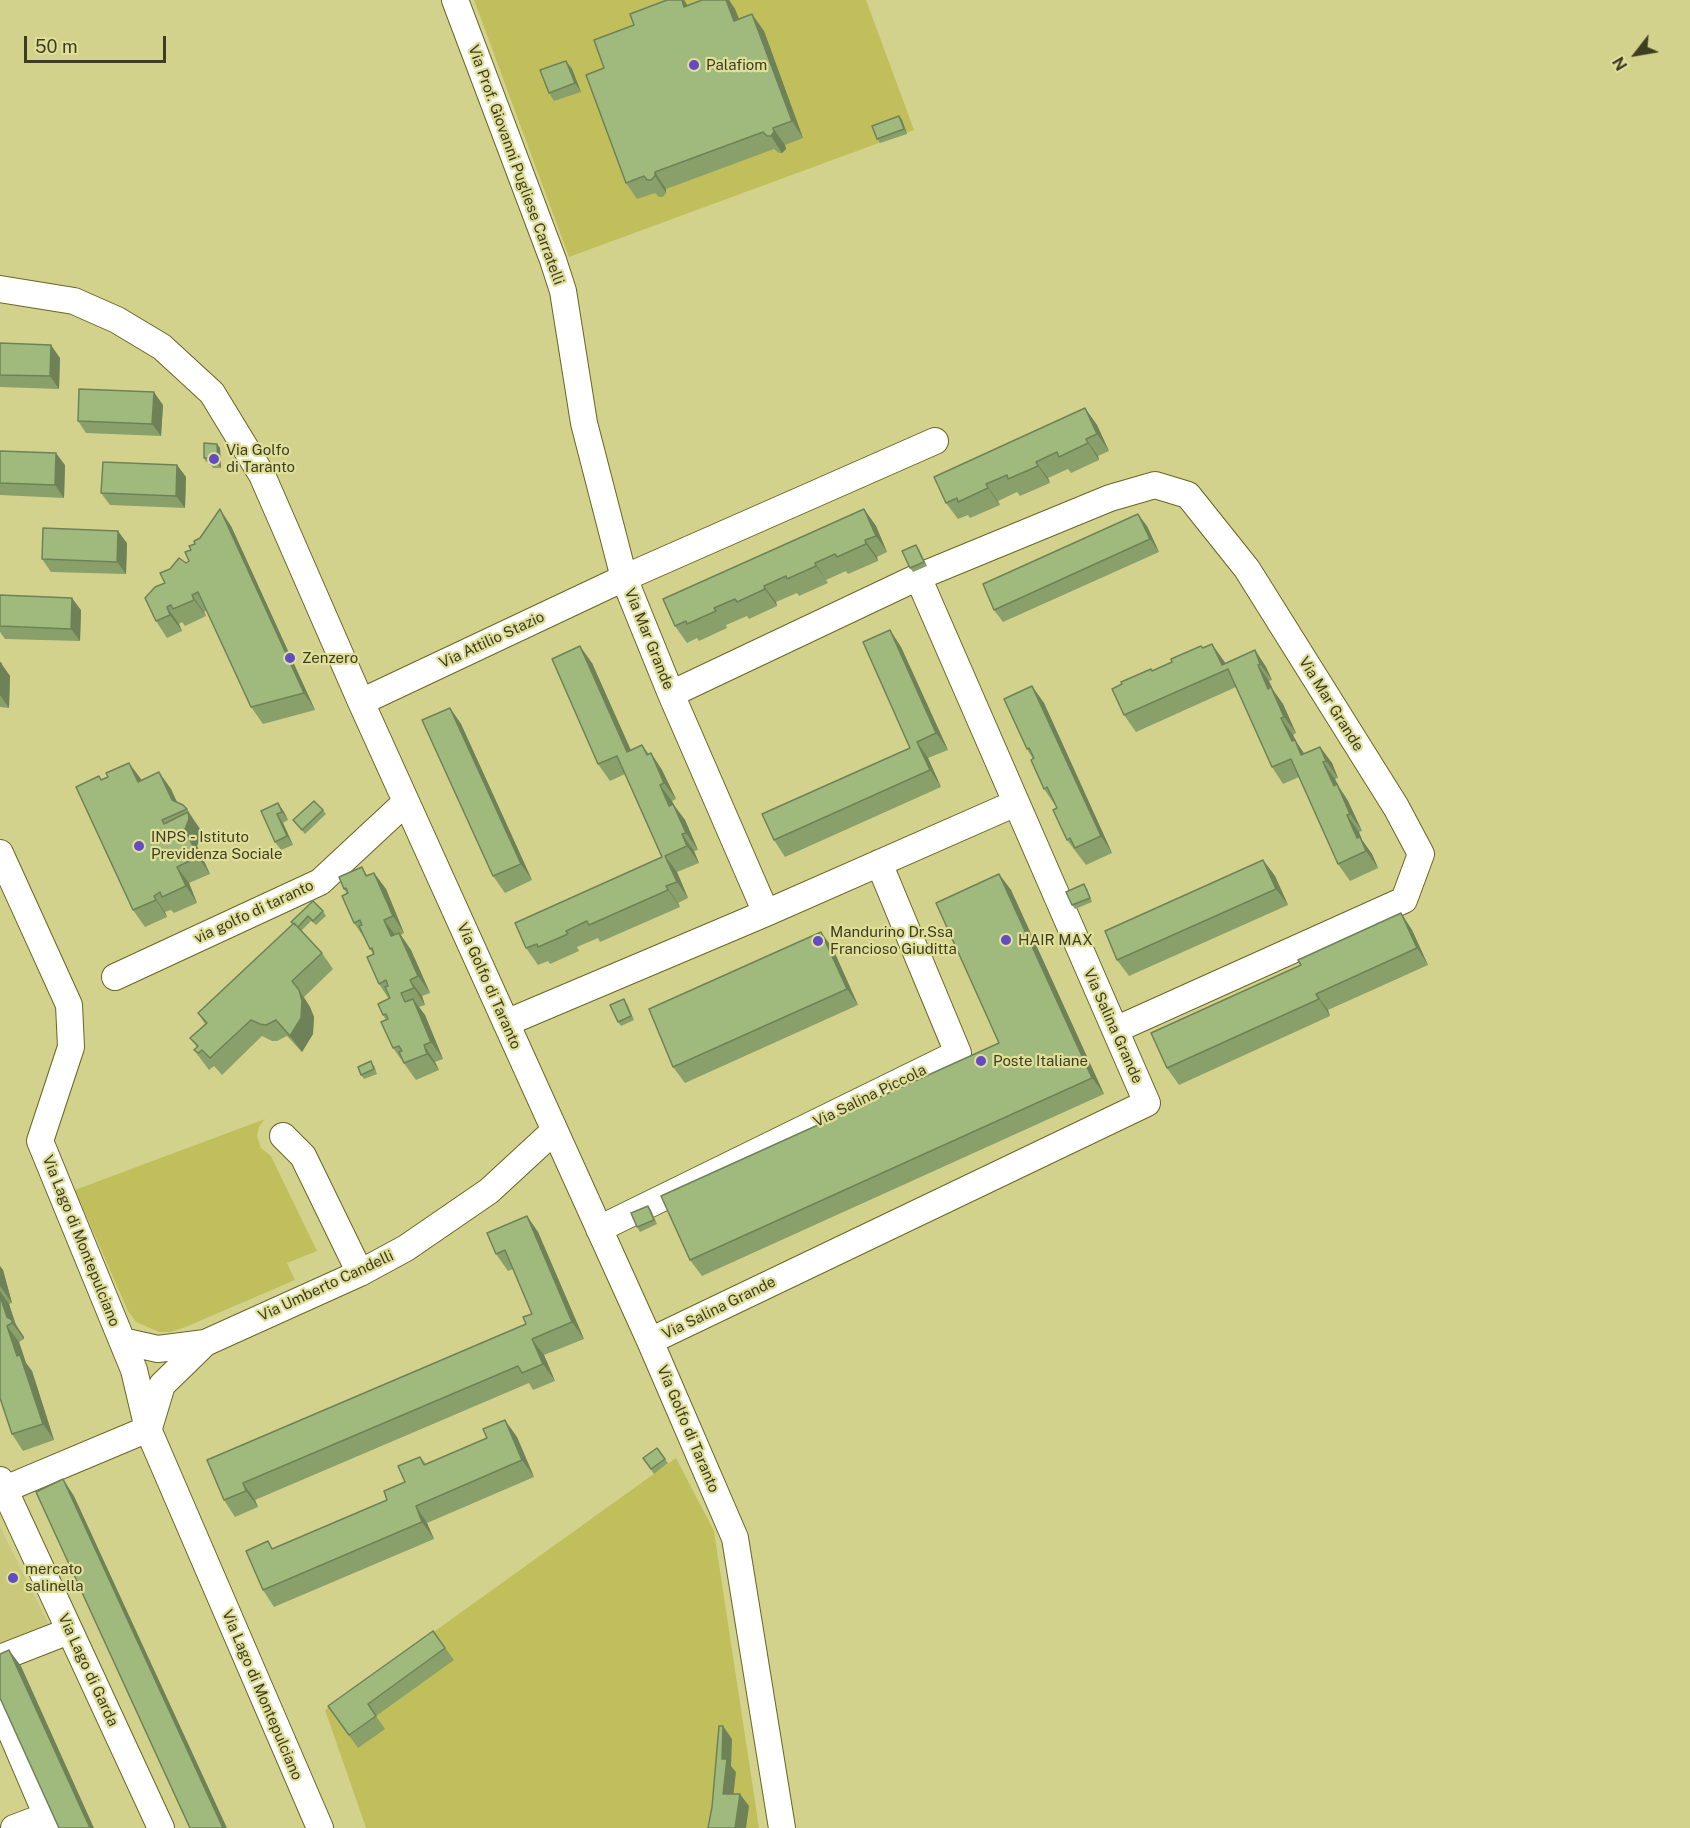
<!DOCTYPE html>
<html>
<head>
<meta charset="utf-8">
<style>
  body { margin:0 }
  #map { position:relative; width:1690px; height:1828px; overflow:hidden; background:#d3d28d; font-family:"Public Sans",sans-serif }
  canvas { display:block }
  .north { position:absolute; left:1606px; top:24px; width:60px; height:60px; -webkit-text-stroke:4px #e0df9a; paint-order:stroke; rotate:239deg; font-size:16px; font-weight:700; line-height:24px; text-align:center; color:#3e3d21 }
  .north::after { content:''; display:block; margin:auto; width:21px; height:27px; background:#3e3d21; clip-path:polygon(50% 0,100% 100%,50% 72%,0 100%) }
  .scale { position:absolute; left:24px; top:36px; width:142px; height:27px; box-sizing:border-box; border:3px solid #3e3d21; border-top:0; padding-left:8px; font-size:18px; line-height:21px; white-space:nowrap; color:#3e3d21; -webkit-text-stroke:4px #e0df9a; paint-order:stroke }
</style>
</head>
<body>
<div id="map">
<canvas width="1690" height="1828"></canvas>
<div class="north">N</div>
<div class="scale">50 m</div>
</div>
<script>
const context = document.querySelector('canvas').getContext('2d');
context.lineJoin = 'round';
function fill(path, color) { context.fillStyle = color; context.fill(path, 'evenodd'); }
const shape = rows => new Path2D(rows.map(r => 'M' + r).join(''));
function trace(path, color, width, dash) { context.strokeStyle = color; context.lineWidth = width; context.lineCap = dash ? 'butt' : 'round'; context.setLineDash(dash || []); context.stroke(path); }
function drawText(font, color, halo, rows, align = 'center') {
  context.font = font + ' "Public Sans",sans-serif'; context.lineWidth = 4.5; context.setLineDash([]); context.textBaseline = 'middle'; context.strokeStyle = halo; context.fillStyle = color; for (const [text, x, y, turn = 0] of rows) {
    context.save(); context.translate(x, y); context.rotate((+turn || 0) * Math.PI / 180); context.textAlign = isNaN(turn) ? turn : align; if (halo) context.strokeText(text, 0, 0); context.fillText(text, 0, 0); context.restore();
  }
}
fill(shape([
  [0,1527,51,1629,0,1649]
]), '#cac87b');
fill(shape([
  [474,0,866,0,914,130,569,257],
  [265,1119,259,1127,257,1136,261,1148,271,1156,317,1251,287,1263,295,1280,188,1326,171,1332,159,1332,136,1322,128,1311,75,1190],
  [676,1458,714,1531,759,1828,366,1828,325,1710]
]), '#c1bf5c');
const minor = shape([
  [455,0,553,260,563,291,584,423,624,578,671,694,766,913],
  [0,289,74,301,117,320,162,347,212,393,262,475,361,702,650,1341,735,1538,782,1828],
  [671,694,918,577,1110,498,1155,485,1188,495,1247,569,1396,807,1421,854,1404,900,1115,1030],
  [361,702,624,578,935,441],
  [0,853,69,1005,71,1047,40,1141,134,1370,148,1429,320,1828],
  [115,977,320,882,406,802],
  [506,1023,766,913,1016,803],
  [283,1136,303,1156,360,1273],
  [599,1229,958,1053,879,863],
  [122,1341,158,1349,205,1343,360,1273,406,1248,489,1191,554,1131],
  [650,1341,1147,1103,918,577],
  [149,1428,162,1385,205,1343],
  [0,1480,161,1828],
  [5,1489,148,1429],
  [0,1658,69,1631],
  [0,1706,52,1828],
  [14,1828,46,1816]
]);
trace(minor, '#686622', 28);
trace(minor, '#fff', 26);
fill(shape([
  [684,0,687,5,702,0,729,0,735,9,739,19,764,31,803,138,785,145,786,149,782,153,779,153,774,149,666,189,666,193,663,197,659,197,655,193,637,199,626,183,604,68,634,25],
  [566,61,572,69,581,92,554,101,549,93],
  [899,116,902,120,907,134,880,143,877,139],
  [0,343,60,358,59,389,0,387],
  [163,405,161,436,86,433,78,421],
  [1085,408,1097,425,1109,451,1098,456,1099,460,1071,473,1068,469,1048,478,1050,483,1020,496,1017,492,998,501,1000,505,970,518,968,515,958,519,946,503],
  [217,444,220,448,221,468,213,468,210,464,210,462,206,462,204,458],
  [0,451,65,465,64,498,0,495],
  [177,465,186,477,185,508,110,505,101,493],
  [864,509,876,526,887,552,877,557,878,561,848,574,846,571,826,580,828,583,799,596,797,593,776,602,777,606,749,619,747,616,726,625,727,628,699,641,697,638,687,643,675,626],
  [231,526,315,710,263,724,251,707,207,610,204,612,206,616,185,626,182,622,179,624,182,631,167,638,156,621,165,583,186,563,189,561,191,550],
  [1147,526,1159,552,1003,622,994,610],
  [127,543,126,574,51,572,42,559],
  [916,545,919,549,927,566,913,572,910,568],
  [0,595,81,610,80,641,5,639,0,632],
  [890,630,901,647,948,750,928,758,941,787,785,857,774,840,910,748],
  [1203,648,1224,661,1225,663,1255,650,1266,667,1272,680,1269,681,1273,690,1283,704,1296,733,1293,735,1297,743,1304,754,1320,747,1332,763,1338,778,1335,779,1339,787,1348,801,1362,831,1359,832,1362,840,1372,854,1378,868,1350,881,1338,864,1299,777,1283,784,1272,767,1236,687,1136,732,1124,715,1122,684],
  [0,663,10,676,9,708,0,707],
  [592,663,630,750,642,745,649,754,651,753,662,770,676,799,672,801,673,804,685,820,698,850,694,851,699,863,677,872,688,898,678,903,680,907,600,942,598,938,577,947,579,951,550,964,548,961,538,965,526,948,662,857,625,774,610,781,598,764],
  [1032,686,1044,703,1112,853,1086,865,1067,840,1057,808,1044,789,1033,759,1027,749],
  [450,708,461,724,532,880,505,893,493,876],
  [108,777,141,780,171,789,177,802,187,809,200,829,201,835,197,846,210,874,189,883,197,903,174,913,171,910,165,912,167,917,145,927,133,910,102,780],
  [278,803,284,812,288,820,283,823,293,845,281,850,275,842],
  [323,810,326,814,305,834,293,820],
  [1263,860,1275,876,1288,905,1129,976,1117,960],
  [362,867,367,875,374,873,386,889,404,933,401,935,411,950,430,993,422,996,425,1005,419,1007,425,1015,443,1059,435,1062,439,1070,416,1080,393,1048,386,1020,383,1015,389,999,379,984,373,954,370,949,365,939,354,923,347,894,344,889],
  [999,874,1011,890,1104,1094,702,1276,690,1260,999,1043],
  [1087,888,1092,902,1075,909,1072,905],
  [323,911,326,916,316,925,311,921,301,931,322,953,333,969,304,997,310,1007,314,1017,313,1034,302,1052,287,1036,277,1041,272,1041,262,1036,222,1075,214,1066,209,1070,194,1050,197,1047,190,1038,205,1024,198,1013,293,924,291,922],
  [1401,913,1412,930,1428,965,1328,1010,1330,1016,1179,1085,1167,1068,1301,965],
  [821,932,833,949,858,1005,685,1083,673,1067],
  [627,1003,634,1020,621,1026,618,1022],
  [374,1065,377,1074,364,1079,361,1075],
  [648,1206,651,1210,657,1224,640,1232,637,1227],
  [527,1216,538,1232,584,1339,544,1355,555,1381,533,1390,529,1383,255,1500,258,1507,235,1517,224,1500,207,1460,526,1324,532,1314,513,1269,508,1271,496,1254],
  [0,1266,3,1270,12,1303,9,1304,15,1323,24,1337,24,1339,19,1342,26,1363,32,1371,54,1440,23,1451,12,1434,0,1398],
  [517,1437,534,1477,427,1523,434,1539,274,1607,263,1590,273,1549,387,1500,405,1482,420,1457,426,1464],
  [657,1448,668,1463,654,1474,643,1458],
  [433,1631,454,1660,376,1716,385,1729,358,1748,328,1706]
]), '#89a06b');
fill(shape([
  [682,0,684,0,692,12,684,7],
  [726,0,729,0,735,9,746,37,734,21],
  [752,14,764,31,803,138,792,121],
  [566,61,572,69,581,92,575,83],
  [899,116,902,120,907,134,904,129],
  [773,128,785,145,786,149,782,153,771,136],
  [655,172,666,189,666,193,655,176],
  [51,345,60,358,59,389,50,376],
  [154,392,163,405,161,436,152,424],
  [1085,408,1097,425,1109,451,1097,434],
  [1086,439,1098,456,1099,460,1088,443],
  [217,444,220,448,221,468,218,464],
  [56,453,65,465,64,498,55,485],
  [1036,462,1048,478,1050,483,1038,466],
  [177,465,186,477,185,508,176,496],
  [986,484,998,501,1000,505,988,488],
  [220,509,231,526,315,710,304,693],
  [864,509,876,526,887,552,876,536],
  [1138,514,1147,526,1159,552,1150,539],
  [118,531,127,543,126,574,117,562],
  [865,540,877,557,878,561,866,544],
  [815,563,826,580,828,583,816,566],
  [764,586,776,602,777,606,765,589],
  [192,595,204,612,206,616,194,600],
  [72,598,81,610,80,641,71,629],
  [167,607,179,624,182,631,170,615],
  [890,630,901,647,948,750,936,733],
  [1212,644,1224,661,1228,669,1222,665],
  [580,646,592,663,639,768,627,752],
  [1255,650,1266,667,1272,680,1260,664],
  [1,663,10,676,9,708,0,695],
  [1258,665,1269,681,1273,690,1283,704,1296,733,1284,717,1268,689],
  [1032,686,1044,703,1112,853,1101,836],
  [450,708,461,724,532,880,521,864],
  [1281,718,1293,735,1297,743,1306,756,1313,772,1292,741],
  [917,742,928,758,941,787,930,770],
  [1320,747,1332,763,1338,778,1326,761],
  [651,753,662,770,676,799,664,783],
  [1323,762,1335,779,1339,787,1348,801,1362,831,1350,814,1334,786],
  [129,763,141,779,150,798,138,782],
  [159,772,171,789,181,811,172,800],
  [660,785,672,801,681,822,669,806],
  [278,803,284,812,288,820,282,812],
  [673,804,685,820,698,850,686,833],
  [188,812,200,829,201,835,197,846,210,874,198,857,185,829],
  [277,814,283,823,293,845,287,836],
  [1347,815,1359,832,1362,840,1372,854,1378,868,1357,838],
  [682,834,694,851,699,863,687,846],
  [665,856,677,872,688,898,677,882],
  [1263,860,1275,876,1288,905,1276,889],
  [177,867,189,883,197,903,186,886],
  [374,873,386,889,404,933,393,916],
  [999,874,1011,890,1104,1094,1092,1078],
  [666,886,678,903,680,907,668,890],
  [154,896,165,912,167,917,156,900],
  [1401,913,1412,930,1428,965,1417,948],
  [384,920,396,936,391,936],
  [821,932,833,949,858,1005,847,989],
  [399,933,411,950,430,993,418,976],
  [410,980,422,996,425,1005,414,988],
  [299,990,310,1007,314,1017,313,1034,302,1052,290,1036],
  [1316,994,1328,1010,1330,1016,1319,999],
  [413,999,425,1015,443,1059,431,1042],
  [424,1045,435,1062,439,1070,427,1054],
  [527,1216,538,1232,584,1339,572,1322],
  [0,1266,3,1270,12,1303,0,1286],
  [0,1291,9,1304,16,1325,24,1337,24,1339,12,1323,7,1317,0,1296],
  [7,1326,19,1342,26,1363,32,1371,54,1440,43,1424,17,1356],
  [532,1339,544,1355,555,1381,543,1364],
  [505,1420,517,1437,534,1477,522,1460],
  [63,1479,74,1496,227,1828,223,1828],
  [243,1483,255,1500,258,1507,246,1491],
  [416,1506,427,1523,434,1539,422,1522],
  [9,1650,21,1666,94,1828,90,1828],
  [723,1726,732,1739,731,1766,736,1772,732,1807,723,1794,722,1759],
  [740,1794,749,1806,746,1828,735,1828]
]), '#6f8257');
const building = shape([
  [667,0,682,0,684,7,702,0,726,0,734,21,752,14,792,121,773,128,774,132,771,136,767,136,763,132,655,172,655,176,651,180,647,180,644,176,626,183,586,75,604,68,594,40,634,25,630,14,667,0],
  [566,61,575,83,549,93,540,70,566,61],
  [899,116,904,129,877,139,872,126,899,116],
  [0,343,51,345,50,376,0,375,0,343],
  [79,389,154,392,152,424,78,421,79,389],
  [1085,408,1097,434,1086,439,1088,443,1059,457,1057,452,1036,462,1038,466,1008,479,1007,475,986,484,988,488,958,502,957,498,946,503,934,477,1085,408],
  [204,443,217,444,218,464,210,464,210,458,204,458,204,443],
  [0,451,56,453,55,485,0,483,0,451],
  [103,462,177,465,176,496,101,493,103,462],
  [220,509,304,693,251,707,198,592,192,595,194,600,173,609,171,605,167,607,170,615,156,621,145,598,155,587,165,583,160,573,170,569,179,558,186,563,189,561,185,552,191,550,189,546,195,544,194,541,200,538,220,509],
  [864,509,876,536,865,540,866,544,837,557,835,554,815,563,816,566,787,579,786,576,764,586,765,589,737,602,735,599,714,608,716,611,687,624,686,621,675,626,663,599,864,509],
  [1138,514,1150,539,994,610,983,584,1138,514],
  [43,528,118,531,117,562,42,559,43,528],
  [916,545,924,562,910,568,902,551,916,545],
  [0,595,72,598,71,629,0,626,0,595],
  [890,630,936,733,917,742,930,770,774,840,762,814,910,748,863,642,890,630],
  [1212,644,1222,665,1255,650,1260,664,1258,665,1268,689,1271,687,1284,717,1281,718,1292,741,1295,740,1301,755,1320,747,1326,761,1323,762,1334,786,1337,784,1350,814,1347,815,1357,838,1360,837,1366,851,1338,864,1291,759,1272,767,1228,669,1124,715,1112,689,1122,684,1121,682,1151,669,1152,671,1172,662,1171,659,1201,646,1203,648,1212,644],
  [580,646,627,752,642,745,647,755,651,753,664,783,660,785,669,806,673,804,686,833,682,834,687,846,665,856,677,882,666,886,668,890,589,925,587,921,566,931,568,934,538,947,537,944,526,948,515,923,662,857,617,756,598,764,552,659,580,646],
  [0,663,1,663,0,695,0,663],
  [1032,686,1101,836,1075,848,1070,838,1067,840,1053,810,1057,808,1047,787,1044,789,1031,760,1034,758,1029,748,1027,749,1004,699,1032,686],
  [450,708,521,864,493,876,422,720,450,708],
  [129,763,138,782,159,772,172,800,183,805,187,809,162,820,164,824,188,812,189,819,185,829,198,857,177,867,186,886,162,897,160,892,154,896,156,900,133,910,76,787,99,776,101,780,108,777,106,773,129,763],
  [314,801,323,810,302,830,293,820,314,801],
  [278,803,282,812,277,814,287,836,275,842,261,811,278,803],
  [1263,860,1276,889,1117,960,1105,931,1263,860],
  [362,867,366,876,374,873,393,916,384,920,391,936,399,933,418,976,410,980,414,988,401,993,405,1002,413,999,431,1042,424,1045,427,1054,404,1063,399,1052,402,1051,399,1046,393,1048,381,1022,388,1019,386,1014,383,1015,378,1004,390,998,385,987,388,986,386,980,379,984,367,957,374,954,372,948,370,949,359,926,362,925,360,920,354,923,342,896,348,893,346,888,344,889,339,877,362,867],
  [999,874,1092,1078,690,1260,661,1196,999,1043,936,903,999,874],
  [1084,884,1090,898,1072,905,1066,892,1084,884],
  [313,901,323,911,313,921,308,916,298,927,291,922,313,901],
  [1401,913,1417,948,1316,994,1319,999,1167,1068,1151,1033,1301,965,1298,960,1401,913],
  [294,923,322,953,292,981,299,990,302,1001,301,1018,290,1036,276,1020,266,1025,260,1024,251,1020,210,1058,202,1050,198,1053,194,1050,198,1046,190,1038,207,1023,198,1013,294,923],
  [821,932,847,989,673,1067,649,1009,821,932],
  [624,999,631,1016,618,1022,610,1005,624,999],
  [371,1061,374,1069,361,1075,358,1067,371,1061],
  [648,1206,654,1220,637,1227,631,1213,648,1206],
  [527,1216,572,1322,532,1339,543,1364,522,1373,518,1366,243,1483,246,1491,224,1500,207,1460,526,1324,523,1317,532,1314,505,1250,496,1254,487,1233,527,1216],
  [0,1296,7,1317,12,1320,12,1323,7,1326,17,1356,20,1355,43,1424,12,1434,0,1398,0,1296],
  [505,1420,522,1460,416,1506,422,1522,263,1590,246,1551,268,1541,272,1549,387,1500,384,1491,405,1482,398,1466,420,1457,424,1465,487,1438,483,1429,505,1420],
  [657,1448,665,1459,651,1469,643,1458,657,1448],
  [63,1479,223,1828,190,1828,36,1492,63,1479],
  [433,1631,445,1648,368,1704,376,1716,349,1735,328,1706,433,1631],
  [9,1650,90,1828,59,1828,0,1698,0,1654,9,1650],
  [719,1726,723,1726,722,1759,727,1759,723,1794,740,1794,735,1828,708,1828,712,1807,719,1726]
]);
fill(building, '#9fba7c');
trace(building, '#6f8257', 1.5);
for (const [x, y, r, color] of [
  [694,65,6,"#634bc3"],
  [214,459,6,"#634bc3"],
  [290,658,6,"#634bc3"],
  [139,846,6,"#634bc3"],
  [1006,940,6,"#634bc3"],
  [818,941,6,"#634bc3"],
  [981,1061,6,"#634bc3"],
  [13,1578,6,"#634bc3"]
]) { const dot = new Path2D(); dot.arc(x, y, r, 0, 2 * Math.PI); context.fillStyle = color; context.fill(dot); trace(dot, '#e0df9a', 2); }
drawText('15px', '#3e3d21', '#e0df9a', [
  ["Palafiom",706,65],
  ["Via Golfo",226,450],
  ["di Taranto",226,467],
  ["Zenzero",302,658],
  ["INPS - Istituto",151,837],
  ["Previdenza Sociale",151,854],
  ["Mandurino Dr.Ssa",830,932],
  ["Francioso Giuditta",830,949],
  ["HAIR MAX",1018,940],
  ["Poste Italiane",993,1061],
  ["mercato",25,1569],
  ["salinella",25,1586]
], 'left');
drawText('15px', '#3e3d21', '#e0df9a', [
  ["Via Prof. Giovanni Pugliese Carratelli",516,165,70],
  ["Via Mar Grande",649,639,68],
  ["Via Attilio Stazio",492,640,-25],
  ["Via Mar Grande",1331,704,58],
  ["via golfo di taranto",254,912,-25],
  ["Via Golfo di Taranto",489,986,66],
  ["Via Salina Grande",1113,1026,66],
  ["Via Salina Piccola",870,1096,-26],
  ["Via Lago di Montepulciano",81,1241,68],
  ["Via Umberto Candelli",326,1286,-25],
  ["Via Salina Grande",719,1308,-26],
  ["Via Golfo di Taranto",688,1429,67],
  ["Via Lago di Garda",88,1670,65],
  ["Via Lago di Montepulciano",262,1695,67]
]);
</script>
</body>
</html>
